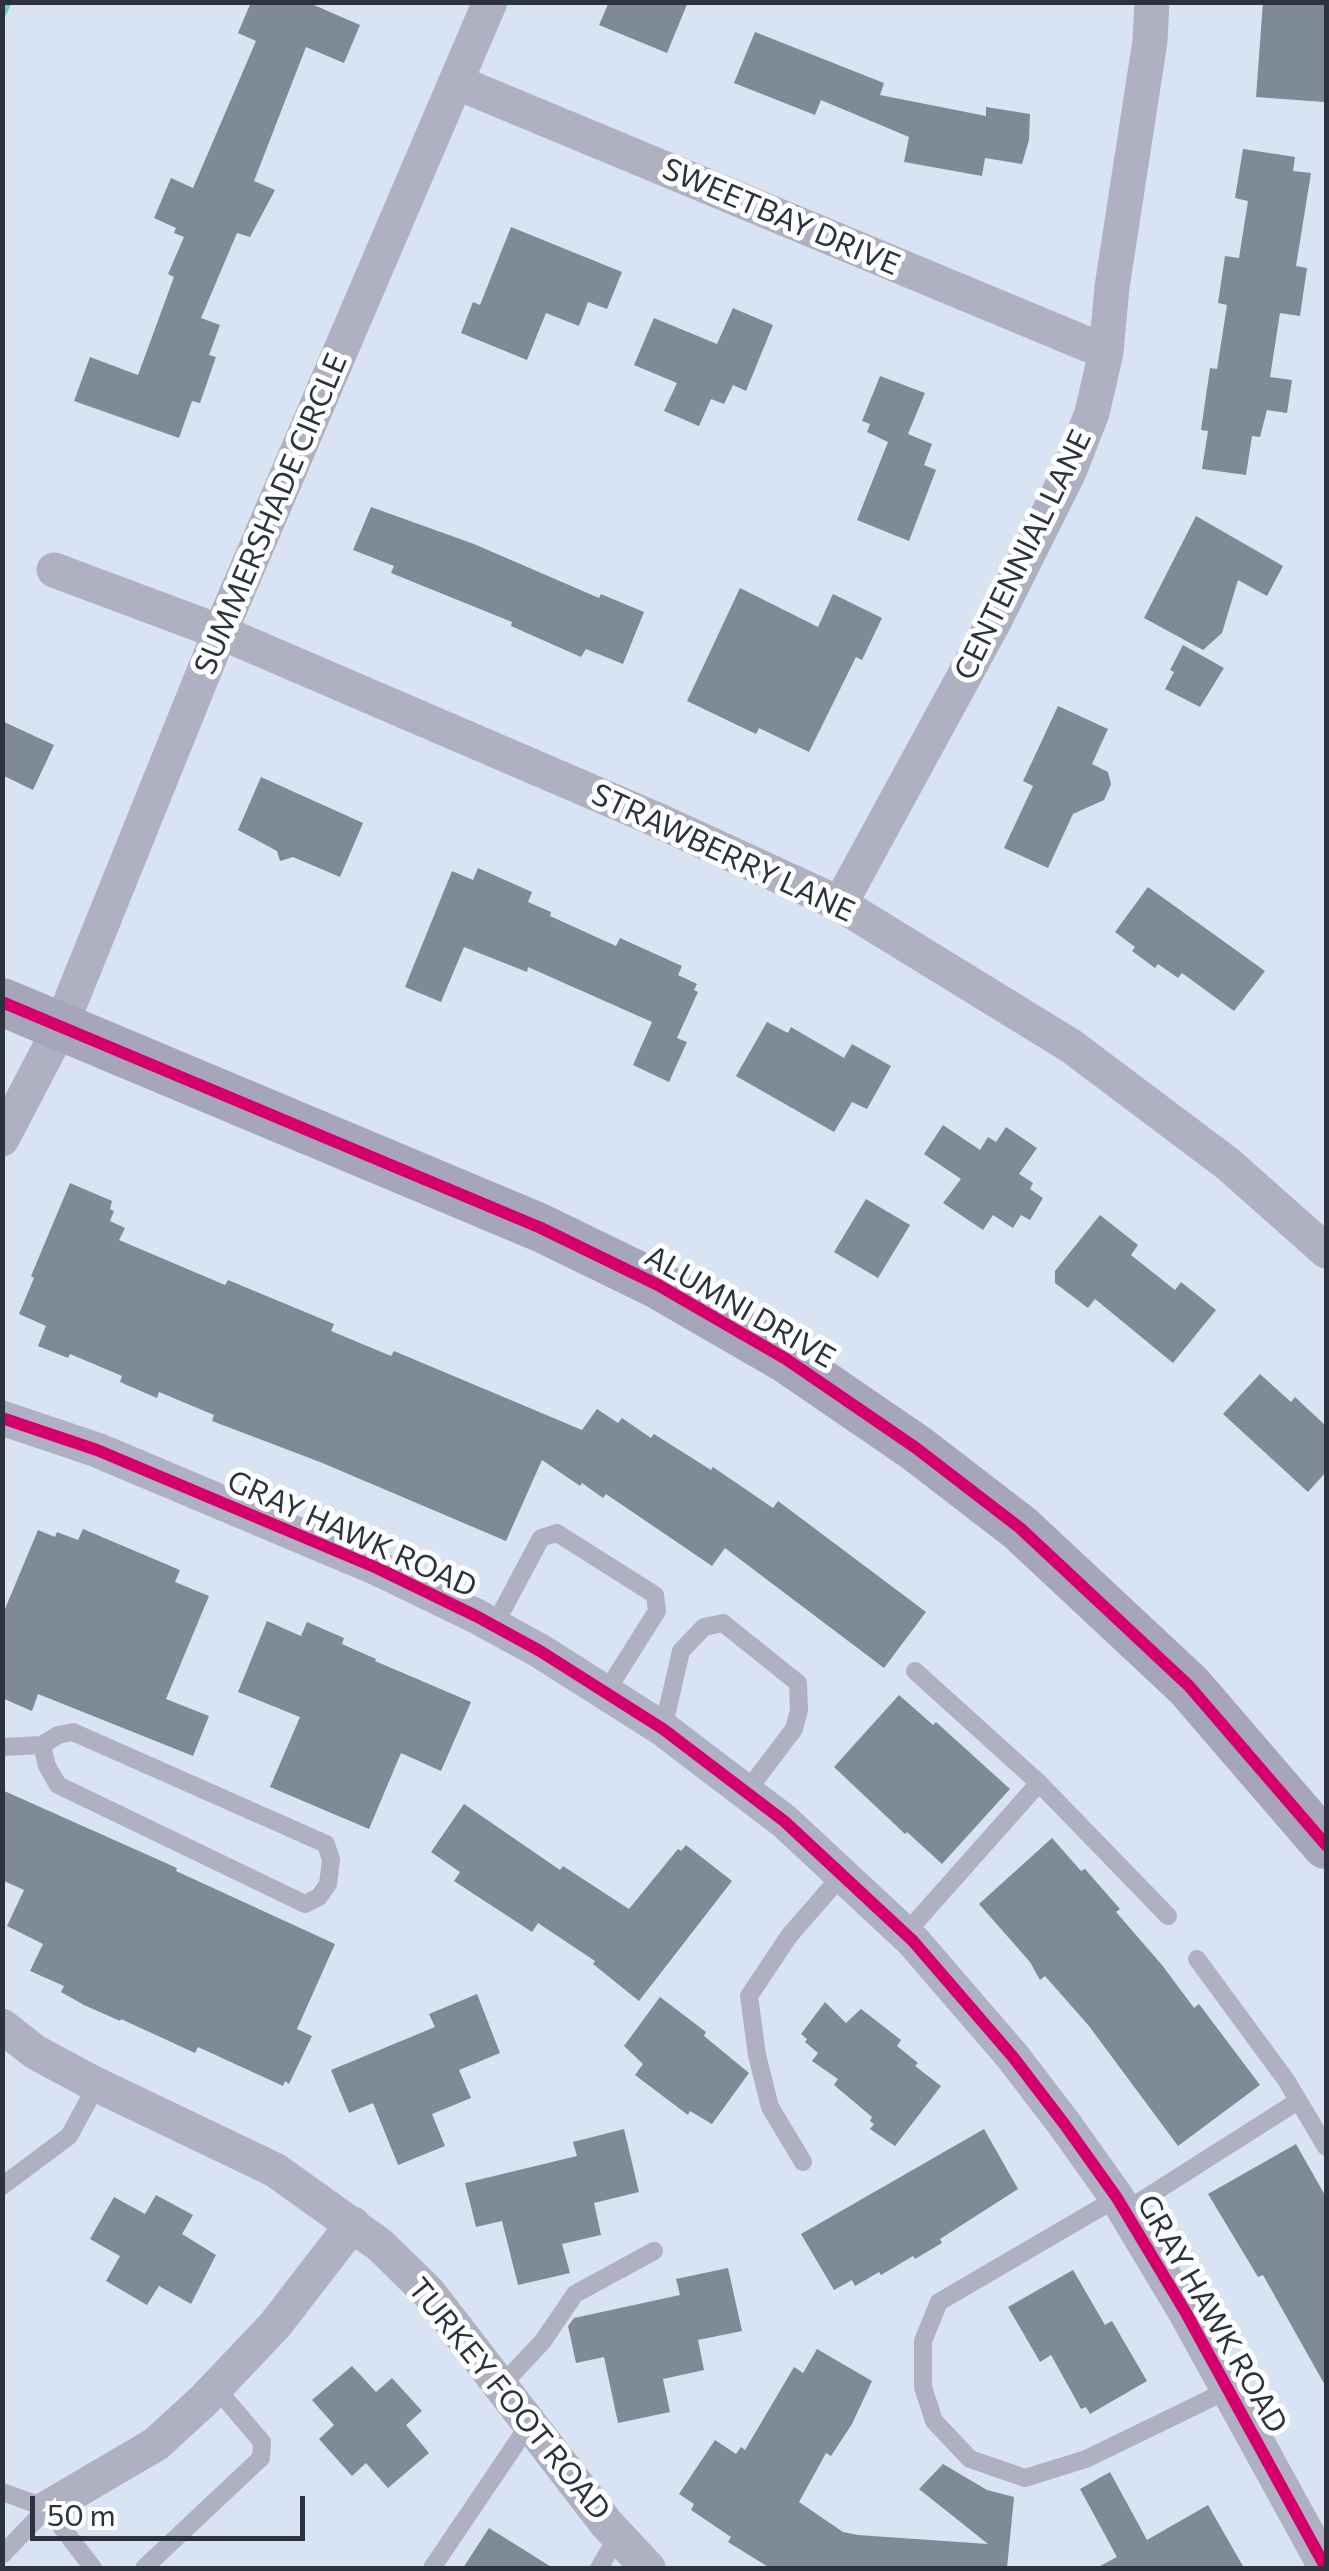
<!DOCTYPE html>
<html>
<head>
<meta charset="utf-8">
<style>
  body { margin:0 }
  #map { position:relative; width:1329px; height:2571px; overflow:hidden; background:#d8e4f4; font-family:Commissioner,sans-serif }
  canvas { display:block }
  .frame { position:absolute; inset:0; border:5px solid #2b333f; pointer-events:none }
  .scale { position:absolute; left:30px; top:2496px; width:275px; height:45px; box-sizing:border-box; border:5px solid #2b333f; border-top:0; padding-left:12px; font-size:30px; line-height:35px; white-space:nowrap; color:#2b333f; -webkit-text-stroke:8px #fff; paint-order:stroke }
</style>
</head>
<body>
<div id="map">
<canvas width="1329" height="2571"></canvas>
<div class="frame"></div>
<div class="scale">50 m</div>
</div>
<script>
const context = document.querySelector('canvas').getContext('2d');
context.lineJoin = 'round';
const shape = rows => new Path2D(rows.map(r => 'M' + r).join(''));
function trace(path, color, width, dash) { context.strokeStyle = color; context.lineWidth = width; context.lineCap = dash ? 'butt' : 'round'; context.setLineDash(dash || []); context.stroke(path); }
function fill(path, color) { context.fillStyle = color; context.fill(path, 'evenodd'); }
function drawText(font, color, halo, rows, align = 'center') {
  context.font = font + ' Commissioner,sans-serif'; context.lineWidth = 10; context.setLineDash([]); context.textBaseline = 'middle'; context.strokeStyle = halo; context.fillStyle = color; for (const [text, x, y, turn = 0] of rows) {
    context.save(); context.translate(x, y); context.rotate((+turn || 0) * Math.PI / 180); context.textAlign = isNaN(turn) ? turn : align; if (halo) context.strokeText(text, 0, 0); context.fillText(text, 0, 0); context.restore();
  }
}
trace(shape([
  [2,11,6,2]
]), '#73c9cb', 11);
fill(shape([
  [251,2,307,2,360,25,344,63,306,47,254,181,275,190,250,237,237,233,201,318,220,325,209,355,216,357,200,403,192,401,179,438,74,401,90,357,138,375,174,277,168,274,184,237,174,233,176,228,154,218,171,178,193,188,256,41,238,33],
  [609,2,688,2,667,53,599,25],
  [1263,2,1326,2,1324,102,1256,97],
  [755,32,884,83,880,95,986,116,986,107,1030,114,1029,140,1022,164,985,158,982,176,904,162,909,137,821,100,815,115,734,83],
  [1243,149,1295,157,1293,171,1311,173,1296,266,1307,268,1300,316,1280,313,1270,377,1292,380,1287,413,1267,410,1260,437,1252,436,1246,475,1202,469,1208,431,1201,430,1210,368,1217,369,1227,305,1218,303,1225,256,1239,258,1248,201,1235,198],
  [511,227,622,272,607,309,588,302,579,326,546,313,527,360,461,333,473,302,480,305],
  [733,308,773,325,746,391,733,385,724,404,711,399,699,426,664,411,677,383,634,365,654,318,717,344],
  [880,376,925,393,908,434,932,444,924,465,936,470,909,541,857,520,888,442,867,432,870,424,862,421],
  [371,507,474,544,599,598,601,594,644,612,623,664,586,649,581,657,511,626,512,622,391,573,394,566,353,550],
  [1196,516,1283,566,1267,596,1238,580,1222,633,1203,650,1144,618],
  [740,588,818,627,833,594,882,618,862,660,856,657,809,752,759,728,756,734,687,701],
  [1183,645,1224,668,1200,707,1165,689,1174,672,1170,670],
  [1058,706,1108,729,1092,764,1108,772,1111,784,1104,800,1073,814,1048,868,1004,848,1033,786,1023,781],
  [2,721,54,745,33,790,2,775],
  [261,777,363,823,340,877,293,857,280,861,277,851,238,830],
  [478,868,532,892,528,902,551,912,550,916,616,946,620,938,682,966,678,975,697,984,694,990,698,992,677,1038,687,1042,669,1082,633,1065,652,1022,528,967,527,972,464,947,441,1002,405,987,452,871,473,880],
  [1148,887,1265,971,1234,1011,1182,973,1178,978,1158,964,1155,968,1132,951,1135,947,1115,932],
  [767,1022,788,1033,791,1027,844,1058,852,1044,891,1066,867,1109,852,1102,834,1132,736,1076],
  [943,1125,980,1150,988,1137,996,1142,1006,1127,1037,1148,1019,1174,1033,1183,1030,1189,1043,1198,1030,1220,1021,1215,1013,1228,993,1215,983,1230,943,1203,961,1179,924,1154],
  [70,1183,112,1201,110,1209,114,1211,110,1221,125,1228,119,1240,225,1285,228,1280,334,1324,331,1331,391,1356,394,1351,582,1430,597,1409,618,1423,622,1418,651,1438,654,1434,711,1470,713,1467,773,1508,778,1501,926,1612,884,1668,725,1548,712,1566,606,1494,603,1498,582,1483,580,1486,542,1460,506,1541,320,1462,212,1421,214,1415,159,1392,157,1398,120,1382,122,1376,70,1354,68,1358,38,1346,46,1326,19,1314,34,1278,31,1276],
  [866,1199,910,1225,878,1278,834,1252],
  [1100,1215,1138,1245,1131,1255,1175,1290,1181,1282,1216,1310,1173,1363,1095,1299,1088,1308,1055,1283,1055,1271],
  [1260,1374,1291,1402,1295,1397,1326,1426,1326,1472,1308,1492,1223,1414],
  [83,1529,180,1570,175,1582,209,1596,166,1699,209,1716,193,1756,38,1694,32,1711,2,1698,2,1616,38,1530,55,1537,57,1532,78,1540],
  [267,1621,301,1636,307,1622,344,1638,342,1644,376,1659,375,1661,471,1702,441,1771,401,1753,369,1829,270,1787,300,1717,238,1692],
  [899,1695,933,1725,936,1722,1010,1789,942,1864,907,1832,905,1834,834,1767],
  [2,1790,177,1868,176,1871,335,1944,297,2029,312,2036,289,2084,285,2081,283,2086,198,2047,195,2053,121,2019,120,2021,84,2005,61,1992,64,1986,30,1971,43,1944,7,1926,24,1890,2,1880],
  [464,1804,560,1870,563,1866,629,1909,678,1849,681,1851,686,1845,732,1881,639,2001,593,1964,595,1961,538,1923,532,1932,454,1881,460,1872,431,1852],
  [1052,1838,1081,1871,1085,1869,1120,1909,1116,1912,1162,1965,1194,2008,1199,2004,1260,2085,1178,2146,1089,2026,1045,1976,1040,1980,1030,1962,979,1904],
  [477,1994,500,2053,459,2070,471,2098,432,2114,445,2146,398,2165,373,2103,349,2113,331,2070,435,2027,429,2014],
  [660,1997,706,2032,704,2036,749,2073,712,2124,690,2111,688,2115,635,2075,643,2064,624,2046],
  [825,2002,846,2023,861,2009,901,2040,897,2046,918,2063,915,2066,941,2086,895,2146,870,2129,874,2124,870,2121,872,2117,834,2085,838,2079,812,2061,818,2053,805,2042,807,2039,801,2034],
  [624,2129,639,2192,594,2203,601,2235,562,2244,570,2273,518,2285,502,2221,476,2227,465,2183,577,2156,573,2142],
  [984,2129,1018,2189,940,2239,942,2243,915,2259,913,2256,881,2275,879,2272,855,2286,852,2280,834,2290,801,2234],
  [1296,2144,1326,2197,1326,2387,1263,2275,1258,2277,1208,2194],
  [156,2195,193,2215,182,2234,216,2255,191,2304,159,2286,147,2305,106,2281,120,2256,90,2239,114,2197,145,2214],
  [728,2268,742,2331,698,2340,704,2370,663,2379,670,2412,618,2423,604,2357,576,2363,568,2326,574,2318,680,2295,676,2279],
  [1073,2270,1105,2325,1112,2321,1147,2381,1090,2414,1086,2407,1081,2409,1051,2355,1040,2362,1008,2307],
  [817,2349,872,2381,852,2424,831,2456,826,2453,799,2502,843,2532,858,2535,988,2544,919,2489,943,2464,987,2490,1014,2497,1007,2568,770,2568,728,2542,731,2537,691,2510,694,2504,679,2494,715,2440,736,2454,741,2447,745,2450,794,2367,803,2373],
  [352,2366,376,2392,392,2378,422,2411,406,2425,429,2453,388,2488,366,2463,352,2476,319,2439,334,2425,312,2400],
  [1110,2472,1147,2540,1208,2505,1244,2568,1096,2568,1117,2557,1080,2489],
  [489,2528,553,2568,463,2568]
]), '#7e8b94');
trace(shape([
  [494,1626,541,1538,557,1533,655,1595,657,1611,606,1692],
  [915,1671,1039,1783,1168,1916],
  [663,1729,681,1651,704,1627,723,1623,798,1683,799,1710,794,1729,747,1791],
  [2,1747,42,1745,58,1735,73,1732,326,1844,331,1860,328,1884,319,1897,305,1904,58,1785,47,1766,42,1745],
  [905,1934,1039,1783],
  [1197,1959,1286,2080,1326,2147],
  [803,2162,770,2107,757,2055,749,1996,789,1936,842,1875],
  [2,2186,69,2136,97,2085],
  [1117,2198,939,2302,923,2341,923,2387,934,2421,970,2459,1025,2478,1086,2459,1228,2390],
  [1125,2211,1298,2101],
  [502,2385,543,2341,575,2294,654,2251],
  [2,2492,47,2508,93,2568],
  [2,2555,47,2508],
  [144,2568,261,2458,262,2442,216,2388],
  [432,2568,530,2423],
  [599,2568,618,2536]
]), '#afb0c1', 18);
trace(shape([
  [456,82,1106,352],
  [54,570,220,632,655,819,840,904,1071,1046,1228,1164,1326,1251],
  [840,904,997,616,1069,472,1092,413,1106,352,1112,287,1150,41,1152,2],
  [2,1139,60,1028,220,632,490,2],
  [2,1418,97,1450,377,1568,476,1616,540,1651,663,1729,784,1821,913,1941,1013,2057,1065,2125,1117,2198,1186,2313,1326,2568],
  [2,2026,35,2052,89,2081,275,2170,380,2245,429,2293,606,2523,648,2568],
  [47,2508,156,2444,203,2401,275,2325,353,2224]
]), '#afb0c1', 35);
trace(shape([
  [2,1002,541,1228,658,1285,786,1359,916,1448,1020,1528,1189,1686,1326,1845]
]), '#a6a5b9', 48);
trace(shape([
  [2,1002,541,1228,658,1285,786,1359,916,1448,1020,1528,1189,1686,1326,1845],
  [2,1418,97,1450,377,1568,476,1616,540,1651,663,1729,784,1821,913,1941,1013,2057,1065,2125,1117,2198,1186,2313,1326,2568]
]), '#d6006c', 12);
drawText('30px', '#2b333f', '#fff', [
  ["SWEETBAY DRIVE",781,217,23],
  ["SUMMERSHADE CIRCLE",271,514,-67],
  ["CENTENNIAL LANE",1023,555,-64],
  ["STRAWBERRY LANE",723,853,25],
  ["ALUMNI DRIVE",740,1307,30],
  ["GRAY HAWK ROAD",352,1534,24],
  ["GRAY HAWK ROAD",1212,2314,60],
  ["TURKEY FOOT ROAD",509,2399,51]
]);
</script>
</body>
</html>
